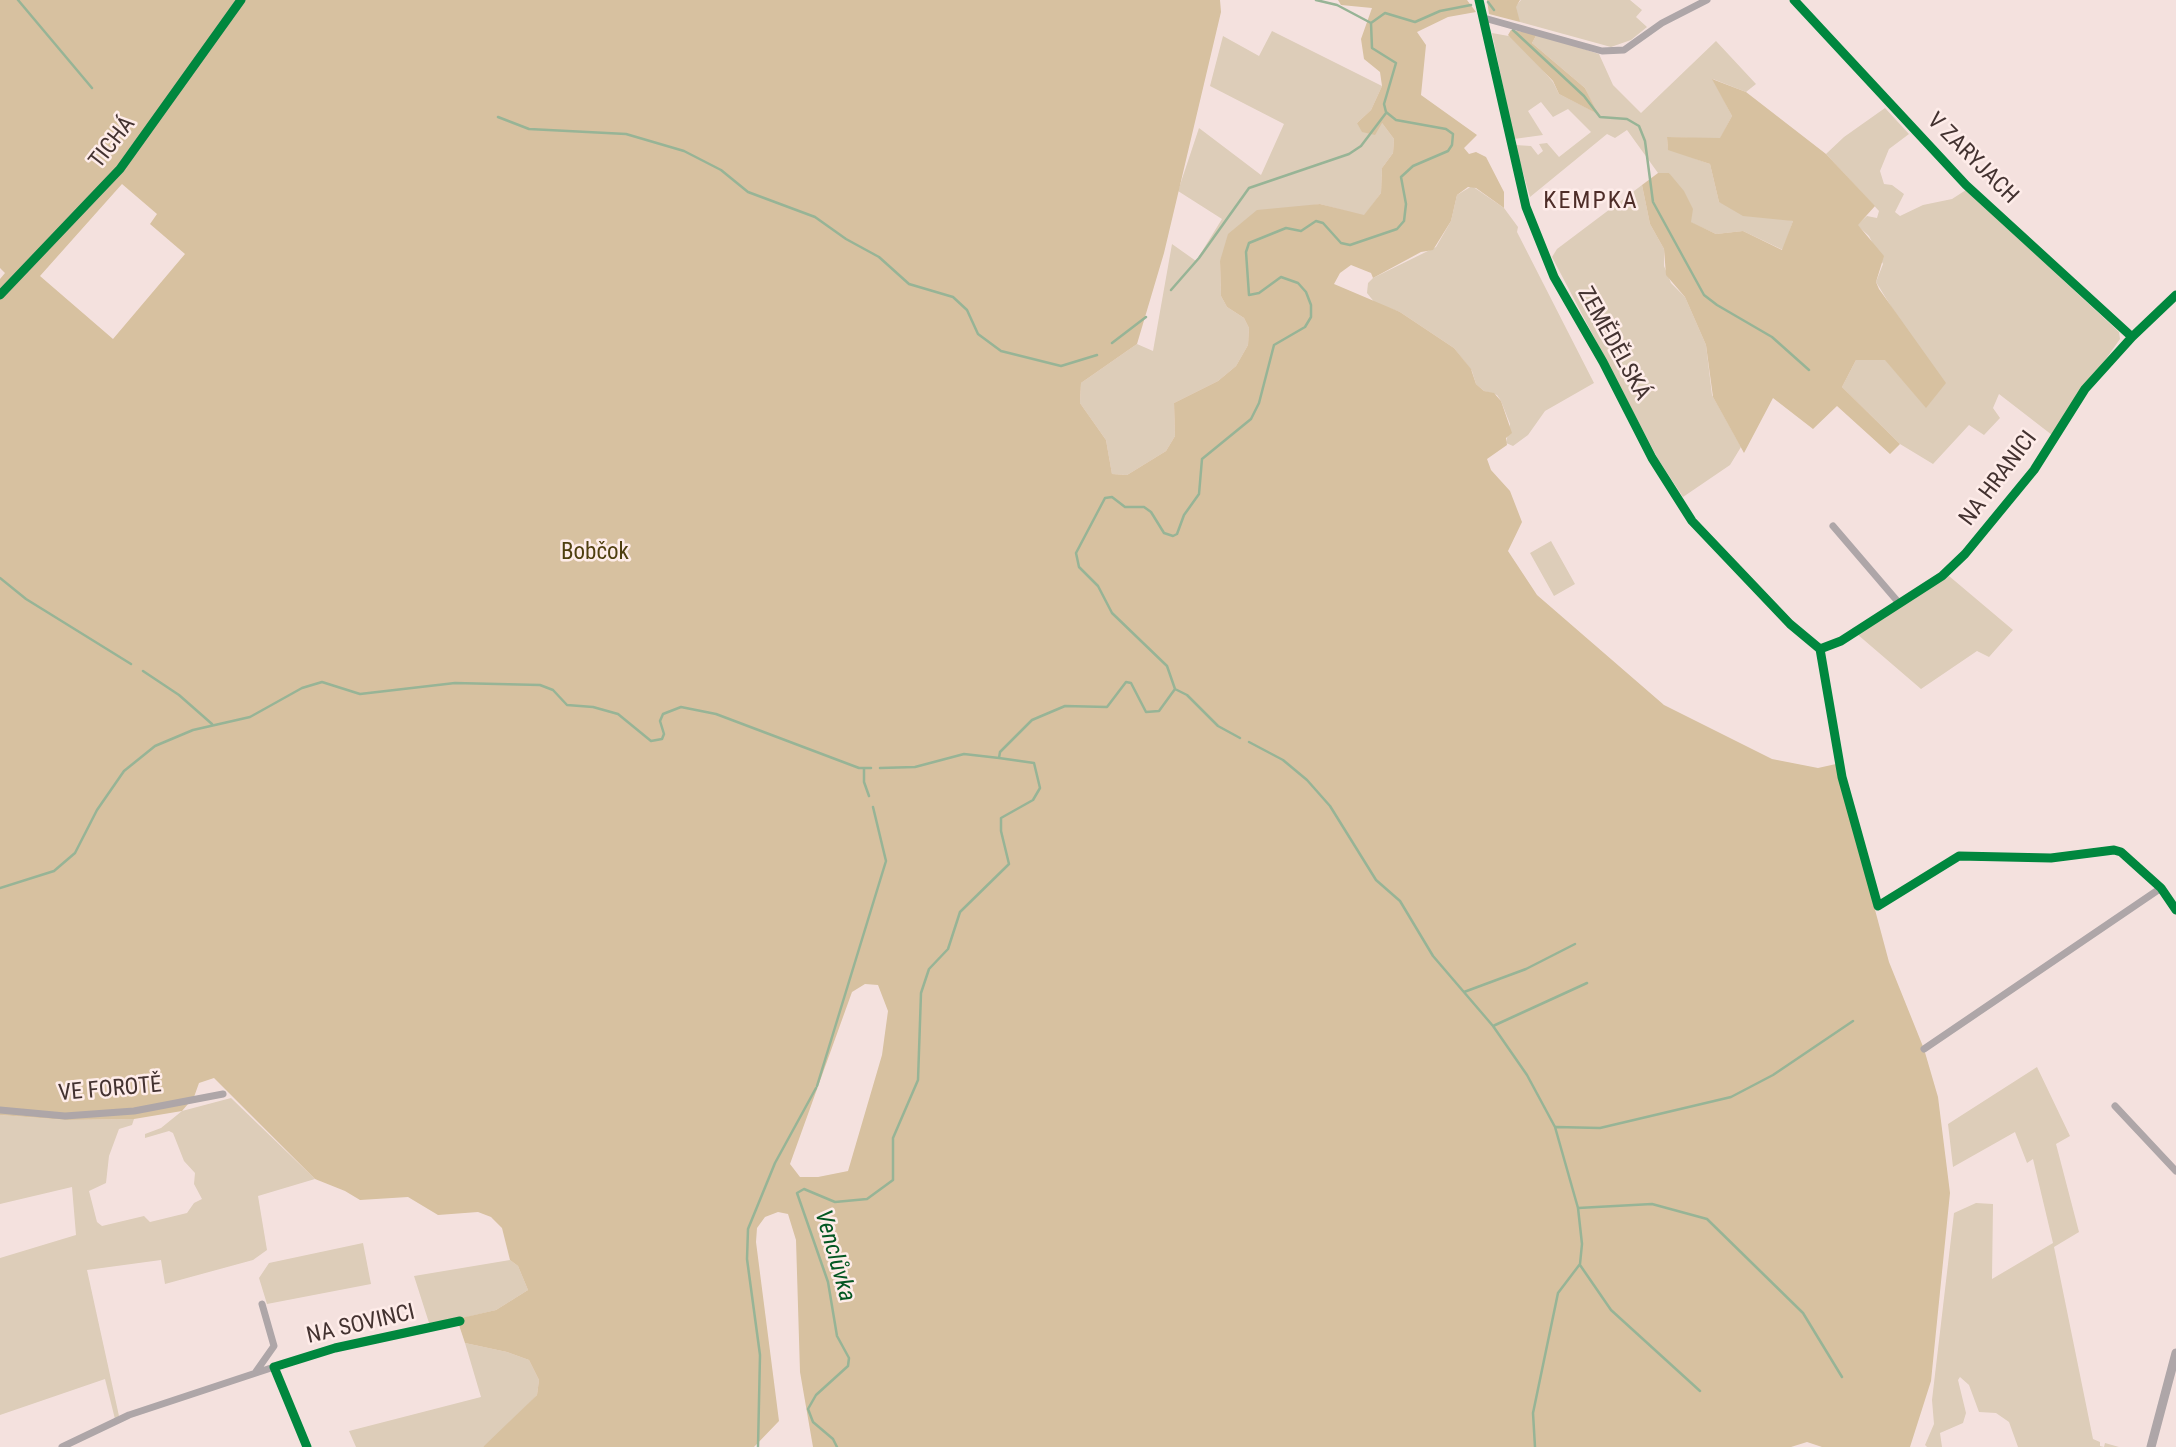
<!DOCTYPE html>
<html>
<head>
<meta charset="utf-8">
<style>
  body { margin:0 }
  canvas { display:block; background:#f4e1de }
</style>
</head>
<body>
<canvas width="2176" height="1447"></canvas>
<script>
const context = document.querySelector('canvas').getContext('2d');
context.lineJoin = 'round';
function fill(path, color) { context.fillStyle = color; context.fill(path, 'evenodd'); }
const shape = rows => new Path2D(rows.map(r => 'M' + r).join(''));
function trace(path, color, width, dash) { context.strokeStyle = color; context.lineWidth = width; context.lineCap = dash ? 'butt' : 'round'; context.setLineDash(dash || []); context.stroke(path); }
function drawText(font, color, halo, rows, align = 'center') {
  context.font = font + ' "Roboto Condensed",sans-serif'; context.lineWidth = 5; context.setLineDash([]); context.textBaseline = 'middle'; context.strokeStyle = halo; context.fillStyle = color; for (const [text, x, y, turn = 0] of rows) {
    context.save(); context.translate(x, y); context.rotate((+turn || 0) * Math.PI / 180); context.textAlign = isNaN(turn) ? turn : align; if (halo) context.strokeText(text, 0, 0); context.fillText(text, 0, 0); context.restore();
  }
}
fill(shape([
  [1521,0,1630,0,1642,10,1636,17,1647,27,1631,40,1611,47,1520,22,1516,16,1516,6],
  [1272,31,1382,86,1371,110,1357,123,1382,123,1394,139,1393,153,1382,168,1381,193,1364,216,1320,204,1298,208,1220,261,1221,296,1227,307,1244,318,1249,328,1248,345,1236,366,1218,381,1174,403,1175,436,1166,451,1127,475,1112,474,1106,440,1080,403,1081,383,1137,344,1153,351,1172,244,1196,261,1222,219,1178,191,1199,128,1261,175,1284,124,1210,86,1223,36,1259,56],
  [1492,33,1514,37,1553,82,1559,94,1597,113,1585,88,1532,43,1537,34,1599,54,1613,85,1641,113,1716,41,1756,84,1746,92,1713,79,1732,116,1720,139,1667,137,1668,149,1710,164,1719,202,1793,221,1783,250,1743,231,1716,234,1690,222,1669,173,1658,173,1627,130,1615,138,1607,134,1530,197,1515,145,1531,146,1538,155,1543,151,1539,144,1547,143,1559,157,1591,132,1568,109,1553,117,1541,102,1528,111,1543,135,1514,139],
  [1885,108,1909,134,1889,149,1880,171,1884,184,1892,185,1904,194,1895,212,1900,216,1923,205,1952,199,1966,190,2119,332,2120,339,2052,435,1999,394,1993,408,2000,418,1984,435,1969,425,1933,464,1900,444,1842,387,1856,360,1885,359,1926,407,1900,321,1876,282,1883,264,1869,236,1857,225,1867,216,1877,218,1879,211,1826,154,1844,137],
  [1642,185,1650,224,1664,249,1664,266,1671,283,1685,297,1706,345,1712,395,1741,447,1730,465,1683,497,1658,459,1552,257,1557,249],
  [1472,186,1504,208,1518,227,1517,232,1594,383,1545,411,1528,435,1513,446,1506,443,1510,424,1501,401,1497,395,1484,391,1476,384,1472,371,1454,348,1400,312,1375,303,1367,293,1368,283,1373,278,1436,247,1451,221,1457,195],
  [1551,541,1575,584,1554,596,1530,553],
  [1949,576,2013,630,1989,657,1977,651,1921,689,1857,634],
  [2037,1067,2070,1136,2056,1144,2079,1232,2054,1247,2093,1439,2100,1442,2100,1446,2104,1447,2105,1443,2119,1447,2018,1447,2009,1422,1996,1413,1979,1412,1969,1385,1960,1377,1958,1380,1966,1413,1963,1423,1940,1433,1942,1447,1927,1447,1925,1445,1934,1424,1932,1400,1954,1213,1976,1203,1993,1204,1992,1279,2053,1243,2033,1159,2027,1163,2015,1132,1953,1167,1948,1124],
  [231,1098,315,1179,258,1196,267,1250,253,1260,165,1284,161,1260,87,1270,119,1416,115,1419,105,1379,0,1415,0,1258,76,1235,72,1187,0,1204,0,1115,66,1120,134,1119,132,1125,119,1129,109,1156,106,1183,89,1191,97,1222,102,1226,144,1216,150,1222,187,1213,194,1203,202,1199,194,1184,195,1173,184,1161,173,1133,169,1131,145,1138,145,1134,161,1128,182,1111],
  [363,1243,371,1284,267,1304,259,1278,269,1263],
  [510,1260,518,1266,528,1290,496,1310,430,1326,414,1276],
  [465,1343,507,1352,529,1360,539,1380,537,1395,493,1441,483,1447,356,1447,349,1431,481,1397]
]), '#ddcdb9');
fill(shape([
  [0,0,1220,0,1221,12,1164,253,1137,344,1081,383,1080,403,1106,440,1112,474,1127,475,1166,451,1175,436,1174,403,1218,381,1236,366,1248,345,1249,328,1244,318,1227,307,1221,296,1220,261,1228,234,1257,210,1320,204,1364,215,1381,193,1382,168,1393,153,1394,139,1382,123,1375,135,1362,132,1357,123,1371,110,1382,86,1380,72,1364,59,1361,39,1372,8,1341,5,1338,0,1467,0,1476,12,1448,17,1417,32,1426,45,1421,95,1477,135,1464,148,1469,154,1476,152,1486,157,1504,192,1504,208,1476,188,1468,187,1457,195,1451,221,1433,250,1421,252,1373,278,1371,273,1351,265,1340,273,1334,284,1400,312,1454,348,1471,369,1476,384,1484,391,1494,393,1501,401,1512,433,1506,438,1507,445,1487,459,1491,470,1510,491,1522,522,1508,551,1537,595,1664,705,1772,759,1818,768,1836,764,1889,962,1924,1049,1938,1097,1950,1193,1931,1381,1910,1447,1822,1447,1807,1442,1791,1447,813,1447,800,1372,796,1240,788,1214,778,1212,765,1217,757,1228,756,1242,779,1421,754,1447,483,1447,537,1395,539,1380,529,1360,507,1352,465,1343,457,1319,496,1310,528,1290,518,1266,510,1260,502,1228,491,1217,478,1212,438,1215,408,1197,360,1200,345,1191,315,1179,214,1078,199,1083,194,1097,182,1111,134,1119,66,1120,0,1115,0,279,5,273,0,268],
  [122,184,157,214,150,224,185,254,113,339,40,276],
  [865,984,878,985,888,1011,882,1055,848,1171,818,1177,800,1177,790,1164,852,992],
  [1487,0,1520,0,1516,7,1520,22,1489,14],
  [1511,30,1537,34,1532,43,1585,88,1598,114,1559,94,1553,81,1508,35],
  [1712,79,1746,92,1826,154,1875,206,1858,225,1884,256,1876,282,1879,289,1946,383,1926,408,1885,360,1856,360,1842,387,1900,444,1890,454,1837,406,1813,429,1773,398,1744,453,1713,397,1706,345,1685,297,1666,275,1664,249,1650,224,1642,185,1658,173,1669,173,1684,191,1693,209,1691,222,1716,234,1743,231,1782,250,1793,221,1743,216,1719,202,1710,164,1668,150,1667,137,1720,138,1732,116]
]), '#d7c1a0');
trace(shape([
  [18,0,92,88],
  [1316,0,1337,5,1371,23],
  [1488,2,1494,10],
  [1513,30,1584,96,1600,117,1627,119,1639,126,1645,141,1653,202,1704,295,1717,305,1772,337,1809,370],
  [498,117,529,129,626,134,684,151,721,170,748,192,815,217,846,239,879,257,909,284,953,297,967,310,978,334,1001,351,1061,366,1097,355],
  [1171,290,1199,258,1249,188,1349,154,1361,146,1386,113],
  [1112,343,1146,317],
  [0,578,26,599,131,664],
  [143,671,179,695,212,724],
  [1175,689,1187,695,1218,726,1240,738],
  [1249,742,1283,760,1307,780,1330,806,1376,880,1400,901,1433,956,1493,1026,1527,1075,1555,1127,1578,1208,1582,1244,1580,1264,1558,1293,1533,1413,1535,1447],
  [880,768,915,767,964,754,999,758],
  [864,769,864,782,869,796],
  [0,888,54,871,75,853,97,810,124,771,155,746,193,730,250,717,302,688,322,682,360,694,455,683,540,685,553,690,567,705,593,707,618,714,651,741,662,739,664,734,660,721,663,714,681,707,716,714,859,768,871,768],
  [1464,992,1526,969,1575,944],
  [1493,1026,1587,983],
  [817,1086,886,861,873,807],
  [1556,1127,1600,1128,1731,1097,1773,1075,1853,1021],
  [1578,1208,1652,1204,1707,1219,1803,1313,1842,1377],
  [1580,1265,1611,1310,1700,1391],
  [758,1447,760,1355,747,1259,748,1229,775,1163,816,1088],
  [837,1447,833,1439,813,1422,808,1409,816,1395,848,1366,849,1358,837,1336,828,1282,797,1193,804,1189,835,1202,867,1199,893,1180,893,1138,918,1080,921,993,929,969,948,949,960,912,1009,864,1001,831,1001,818,1033,800,1040,788,1034,763,999,758,1000,752,1032,720,1065,706,1107,707,1126,682,1131,683,1146,712,1159,711,1175,689,1167,666,1112,613,1098,586,1079,567,1076,553,1105,498,1112,497,1125,507,1144,507,1151,512,1164,533,1173,536,1177,534,1184,515,1199,494,1202,459,1251,419,1259,403,1274,345,1305,327,1311,317,1311,305,1306,292,1298,283,1281,277,1259,293,1249,295,1246,252,1249,243,1286,228,1301,231,1316,221,1323,223,1341,243,1350,245,1397,229,1404,221,1406,204,1401,177,1413,166,1448,151,1452,145,1453,134,1446,129,1396,120,1386,112,1384,104,1396,63,1372,48,1371,23,1385,13,1415,22,1440,11,1471,5]
]), '#97b496', 2.5);
trace(shape([
  [1479,0,1526,207,1554,277,1603,362,1652,458,1692,521,1790,624,1820,649],
  [1794,0,1966,185,2132,337],
  [1484,18,1602,51,1624,50,1662,23,1707,0],
  [1833,526,1899,603],
  [1820,649,1842,777,1878,906,1959,856,2051,858,2114,850,2121,852,2161,888,2176,910],
  [1820,649,1841,641,1942,576,1965,554,2034,470,2085,389,2132,337,2176,295],
  [1924,1049,2161,888],
  [2115,1106,2176,1171],
  [0,1110,65,1116,134,1111,223,1094],
  [255,1373,274,1346,262,1304],
  [62,1447,129,1415,274,1367],
  [307,1447,274,1367,335,1348,460,1321]
]), '#aea6a8', 7);
trace(shape([
  [0,295,120,169,241,0],
  [2151,1447,2176,1353]
]), '#aea6a8', 9);
trace(shape([
  [1479,0,1526,207,1554,277,1603,362,1652,458,1692,521,1790,624,1820,649],
  [1794,0,1966,185,2132,337],
  [0,295,120,169,241,0],
  [1820,649,1842,777,1878,906,1959,856,2051,858,2114,850,2121,852,2161,888,2176,910],
  [1820,649,1841,641,1942,576,1965,554,2034,470,2085,389,2132,337,2176,295],
  [307,1447,274,1367,335,1348,460,1321]
]), '#00873e', 9);
drawText('23px', '#433230', '#feece9', [
  ["TICHÁ",113,143,-52],
  ["V ZARYJACH",1972,159,45],
  ["ZEMĚDĚLSKÁ",1613,344,61],
  ["NA HRANICI",1999,479,-53],
  ["VE FOROTĚ",110,1090,-5],
  ["NA SOVINCI",361,1325,-13]
]);
drawText('23px', '#4f3f0f', '#feece9', [
  ["Bobčok",595,553]
]);
context.letterSpacing = '2px';
drawText('24px', '#4f2e29', '#feece9', [
  ["KEMPKA",1591,202]
]);
context.letterSpacing = '0px';
drawText('italic 24px', '#035722', '#feece9', [
  ["Venclůvka",834,1256,74]
]);
</script>
</body>
</html>
